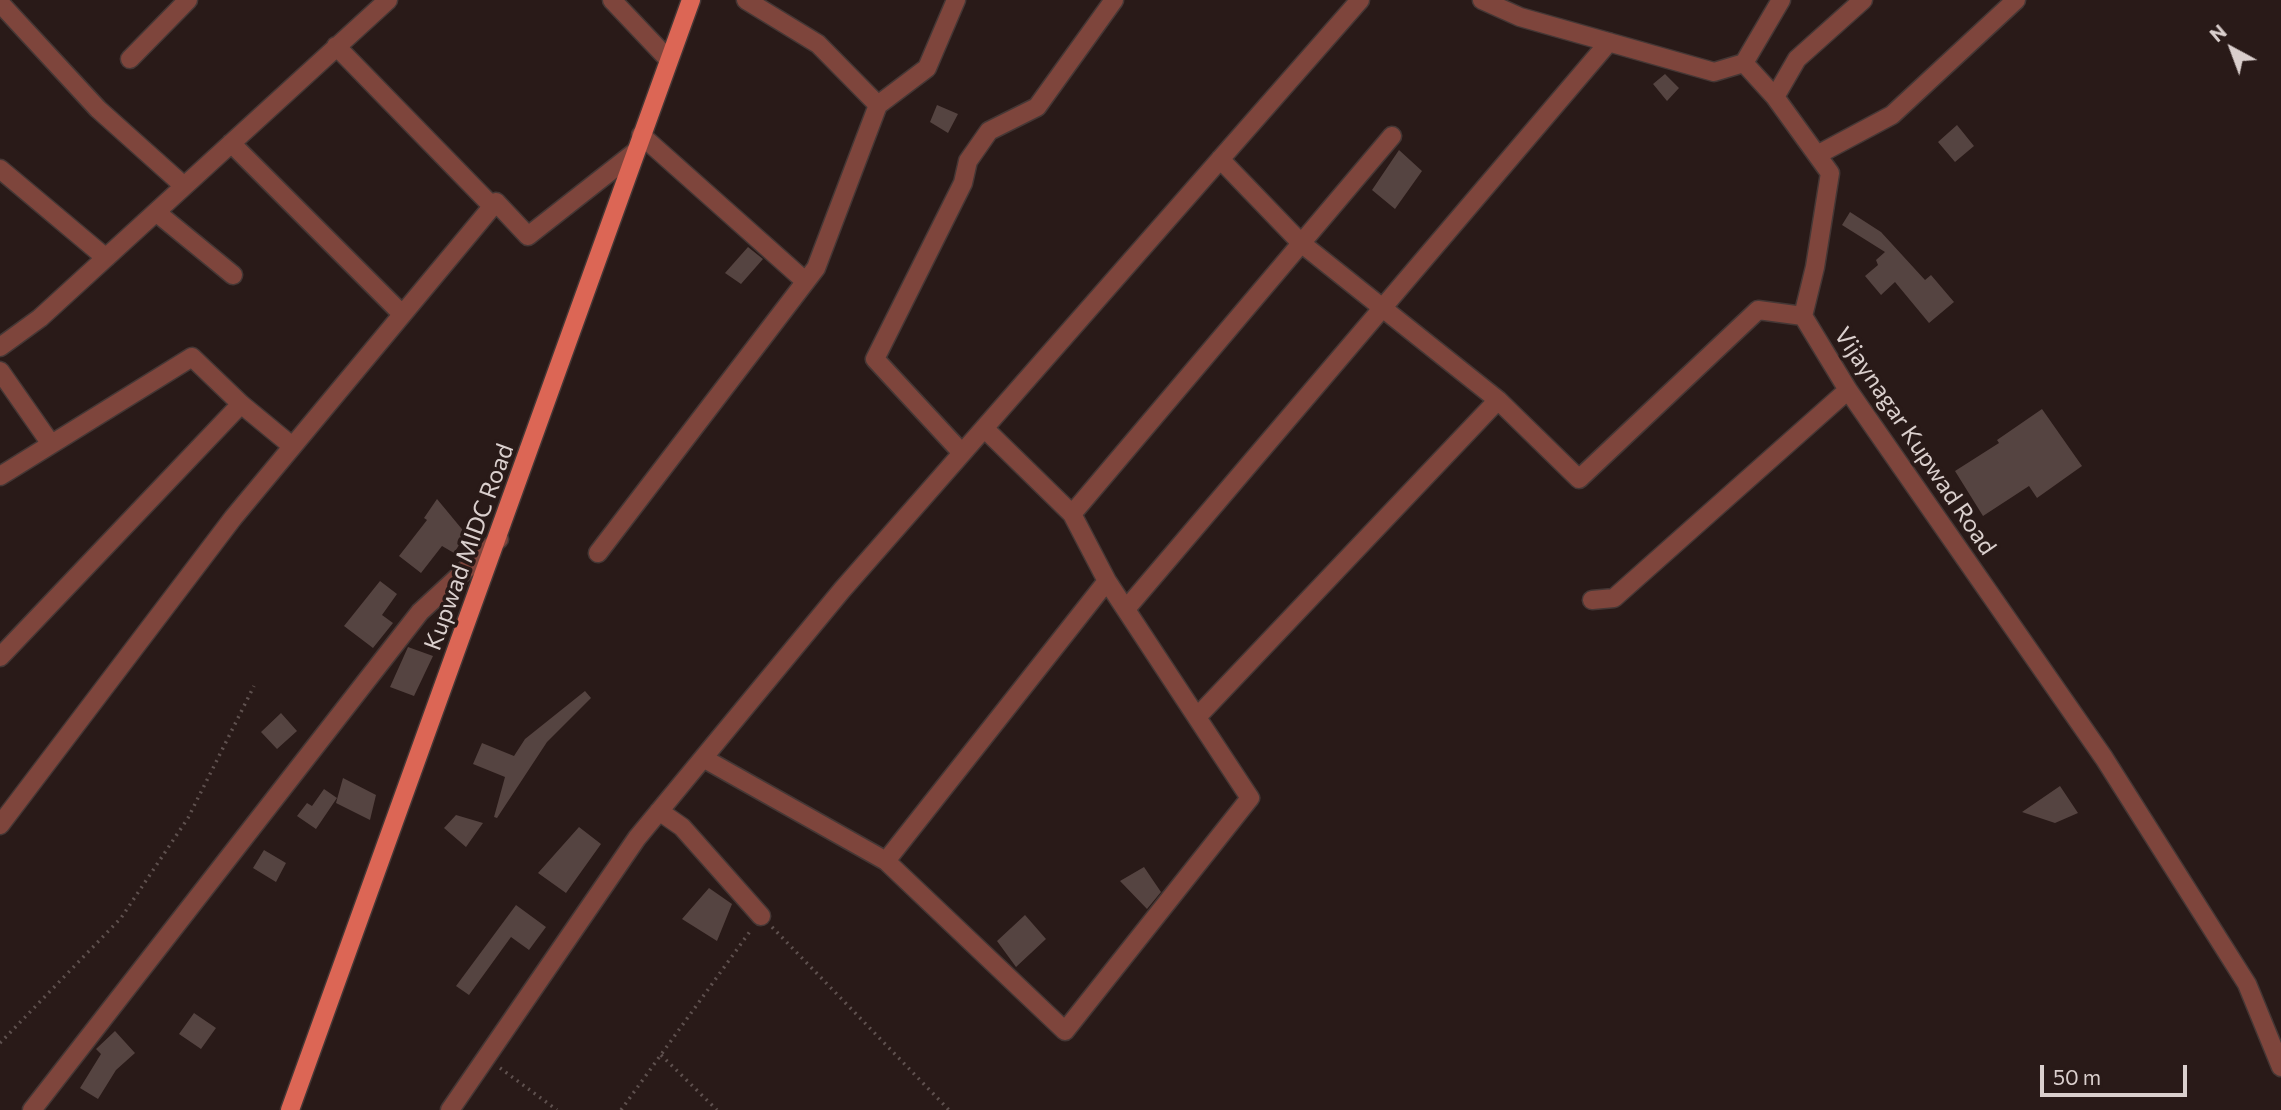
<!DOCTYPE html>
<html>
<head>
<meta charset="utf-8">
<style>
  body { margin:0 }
  #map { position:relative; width:2281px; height:1110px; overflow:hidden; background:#291a18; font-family:Commissioner,sans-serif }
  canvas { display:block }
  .north { position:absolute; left:2197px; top:14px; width:70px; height:70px; -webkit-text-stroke:5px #291a18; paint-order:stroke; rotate:319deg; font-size:19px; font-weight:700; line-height:28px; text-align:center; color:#dacfcd }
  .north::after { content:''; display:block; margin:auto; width:24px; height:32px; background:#dacfcd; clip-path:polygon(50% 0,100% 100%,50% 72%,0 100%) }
  .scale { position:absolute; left:2040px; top:1065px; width:147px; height:32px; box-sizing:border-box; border:4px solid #dacfcd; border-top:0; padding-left:9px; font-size:21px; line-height:24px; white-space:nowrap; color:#dacfcd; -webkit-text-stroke:5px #291a18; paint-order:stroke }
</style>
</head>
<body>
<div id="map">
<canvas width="2281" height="1110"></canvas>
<div class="north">N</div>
<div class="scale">50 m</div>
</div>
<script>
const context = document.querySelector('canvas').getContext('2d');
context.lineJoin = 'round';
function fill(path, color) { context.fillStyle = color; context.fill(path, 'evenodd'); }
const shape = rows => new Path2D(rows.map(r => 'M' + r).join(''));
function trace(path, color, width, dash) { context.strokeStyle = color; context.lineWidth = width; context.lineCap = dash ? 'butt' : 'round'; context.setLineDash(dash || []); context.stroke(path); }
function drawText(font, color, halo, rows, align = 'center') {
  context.font = font + ' Commissioner,sans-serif'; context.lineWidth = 7; context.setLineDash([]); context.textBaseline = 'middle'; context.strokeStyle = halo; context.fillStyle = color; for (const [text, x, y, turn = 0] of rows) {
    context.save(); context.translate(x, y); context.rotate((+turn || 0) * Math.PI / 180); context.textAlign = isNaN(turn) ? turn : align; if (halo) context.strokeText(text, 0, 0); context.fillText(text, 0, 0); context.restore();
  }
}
fill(shape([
  [1665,74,1679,88,1667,101,1653,84],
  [937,105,958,114,948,133,930,122],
  [1957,125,1974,146,1955,162,1938,142],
  [1399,150,1422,171,1395,209,1372,190],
  [1850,212,1881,232,1925,280,1931,275,1954,302,1929,323,1895,282,1881,295,1865,276,1878,265,1876,260,1885,252,1842,225],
  [748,247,763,259,741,284,725,273],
  [2042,409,2082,466,2037,498,2029,486,1983,516,1955,471,1999,443,1997,440],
  [437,499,466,534,454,553,442,546,421,573,399,556,427,520,424,518],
  [380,581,397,594,382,615,393,623,373,648,344,626],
  [408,647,433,656,414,696,390,687],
  [585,691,591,698,547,742,497,818,494,817,505,777,473,764,482,743,514,756,525,739],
  [281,713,297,731,277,749,261,732],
  [343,778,376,795,370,820,336,803],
  [2060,786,2078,813,2055,823,2022,812],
  [324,789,337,798,316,829,297,816,307,803,312,806],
  [456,815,483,823,466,847,444,828],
  [579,827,601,844,566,893,538,873],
  [264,850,286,863,276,882,253,868],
  [1144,867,1161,892,1147,909,1120,881],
  [709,888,732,904,717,941,682,919],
  [516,905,546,927,529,950,511,937,469,995,456,986],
  [1025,915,1046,939,1016,967,997,941],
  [194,1013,216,1028,201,1049,179,1034],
  [115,1031,135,1053,116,1070,98,1099,80,1088,101,1054,96,1049]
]), '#554441');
const minor = shape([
  [612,0,668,59],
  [746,0,818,44,878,105,927,68,956,0],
  [1482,0,1520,17,1714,72,1744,63,1775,97,1830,173,1815,267,1803,316,1848,390,2104,758,2247,984,2281,1067],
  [0,3,98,109,184,186],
  [336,46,493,207],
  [130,59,188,0],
  [1744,63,1781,0],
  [1775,97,1797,59,1863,0],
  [641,135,805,281],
  [231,143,402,314],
  [1817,155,1892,115,2016,0],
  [1220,159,1301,243,1498,400,1579,479,1758,310,1803,316],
  [0,169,106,258],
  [156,212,233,275],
  [0,347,40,318,388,0],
  [0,371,51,444],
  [984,428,1072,514,1392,136],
  [962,453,875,359,963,183,968,161,989,131,1037,107,1114,0],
  [0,476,192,357,241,404],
  [598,553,816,268,878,105],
  [1592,600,1614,598,1848,390],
  [1126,609,1609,42],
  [0,657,241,404,292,446],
  [1197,717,1498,400],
  [703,758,886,861,1107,581,1072,514],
  [659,811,682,827,761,916],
  [0,825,233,518,496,202,528,236,635,152],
  [886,861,1065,1031,1250,798,1107,581],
  [32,1110,420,612,499,539],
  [450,1110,637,838,842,590,1360,0]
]);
const major = shape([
  [290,1110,691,0]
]);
trace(minor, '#453735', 21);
trace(major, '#453735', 21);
trace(shape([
  [772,927,949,1110],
  [0,1043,121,918,188,818,254,686],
  [661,1055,717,1110],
  [500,1068,557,1110],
  [621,1110,751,930]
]), '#5f514f', 3.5, [2, 5]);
trace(minor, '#7e453c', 18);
trace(major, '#dc6655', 18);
drawText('24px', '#dacfcd', '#291a18', [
  ["Vijaynagar Kupwad Road",1915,441,56],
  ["Kupwad MIDC Road",469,547,-70]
]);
</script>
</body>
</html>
